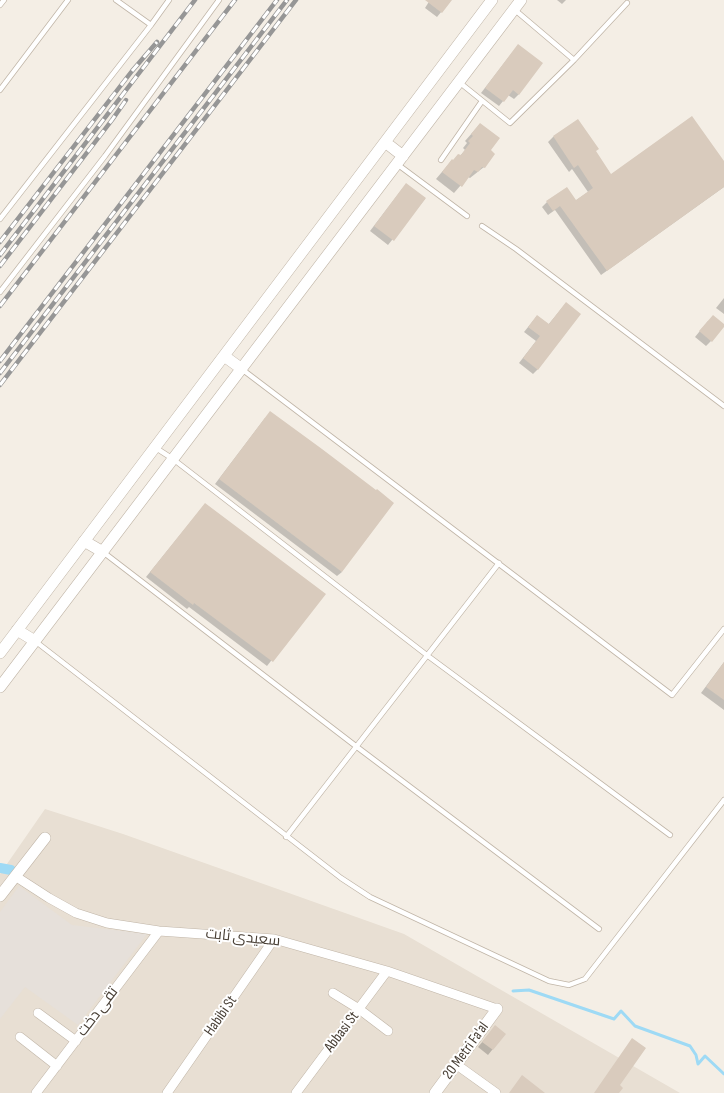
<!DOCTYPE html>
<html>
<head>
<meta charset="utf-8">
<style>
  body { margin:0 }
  canvas { display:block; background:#f4eee5 }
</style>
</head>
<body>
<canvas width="724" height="1093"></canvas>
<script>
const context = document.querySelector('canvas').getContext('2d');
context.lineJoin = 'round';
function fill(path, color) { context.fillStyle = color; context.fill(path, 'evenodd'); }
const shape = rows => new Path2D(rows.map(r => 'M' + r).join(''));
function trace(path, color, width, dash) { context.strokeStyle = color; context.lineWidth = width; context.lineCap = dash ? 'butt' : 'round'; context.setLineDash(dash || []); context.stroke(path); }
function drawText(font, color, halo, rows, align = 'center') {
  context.font = font + ' "Sofia Sans Condensed",Cairo,sans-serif'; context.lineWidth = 4; context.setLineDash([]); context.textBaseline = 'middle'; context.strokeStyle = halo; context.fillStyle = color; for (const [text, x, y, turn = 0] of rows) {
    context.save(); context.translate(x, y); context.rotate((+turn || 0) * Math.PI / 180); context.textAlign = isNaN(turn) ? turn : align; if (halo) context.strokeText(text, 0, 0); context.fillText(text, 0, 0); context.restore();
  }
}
fill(shape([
  [45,809,123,834,404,934,680,1093,0,1093,0,874]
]), '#e8dfd3');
fill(shape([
  [19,886,72,925,147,934,78,1025,25,987,0,1019,0,912]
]), '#e6e0da');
fill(shape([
  [430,0,451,0,437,17,425,8],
  [557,0,566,0,562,4],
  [518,45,519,94,514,99,508,95,499,106,481,93],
  [578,120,595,151,611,175,724,163,724,187,601,275,555,210,548,215,542,207,547,202,575,201,588,192,572,169,569,172,548,142,553,137],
  [480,124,489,151,484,167,470,178,468,177,454,193,436,179,452,160,453,161,460,156,465,150,463,148,467,143,465,141],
  [402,189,425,199,388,245,370,231],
  [724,298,724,314,716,308],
  [566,303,538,369,533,374,519,363,536,341,524,332,537,316,548,325],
  [708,321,711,341,706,346,695,337],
  [265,418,342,572,337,576,215,484],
  [205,504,324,594,267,666,189,607,187,609,146,577],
  [724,662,724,710,701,693],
  [495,1027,505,1034,488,1055,478,1047]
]), '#0003');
trace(shape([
  [513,991,529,990,614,1019,621,1011,635,1026,690,1046,696,1055,698,1064,705,1056,724,1074]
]), '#9edaf5', 3);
trace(shape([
  [0,868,11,870]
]), '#9edaf5', 10);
fill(shape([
  [425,0,452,0,442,13],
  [518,44,543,63,519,95,513,90,504,102,485,88],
  [692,116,724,161,724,187,607,271,560,206,553,211,546,201,567,187,576,200,593,188,578,165,574,168,553,136,578,119,599,149,596,151,611,174],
  [480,123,500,138,491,150,495,154,485,168,482,167,478,172,474,170,462,187,442,172,452,159,453,160,458,154,461,155,470,143,468,141,473,136,471,134],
  [406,183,426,198,394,241,374,226],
  [566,302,581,314,538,370,523,358,540,336,528,327,537,315,549,324],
  [713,315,724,324,724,327,712,342,699,331],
  [270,411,322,449,376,490,377,489,394,503,342,572,219,479],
  [205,503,326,594,273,662,194,603,193,605,150,572],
  [724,662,724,700,706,687],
  [495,1025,506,1034,493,1050,482,1042],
  [632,1038,646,1048,620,1085,623,1088,619,1093,594,1093],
  [522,1075,545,1093,509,1093]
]), '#d9cbbd');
const service = shape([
  [116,0,151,25,169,0],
  [0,5,4,0],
  [515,10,574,60,627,3],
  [459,82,510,123,574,60],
  [0,90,68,0],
  [441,160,482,101],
  [397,164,467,216],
  [0,219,151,25],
  [482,226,516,249,724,406],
  [0,292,105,156,219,0],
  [243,370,672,695,724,629],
  [156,448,173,459,428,656,670,835],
  [103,552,357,747,599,929],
  [35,641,341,878,370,897,549,981,569,985,585,979,724,800],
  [286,837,499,563]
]);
const minor = shape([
  [15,876,49,898,76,913,107,923,159,931,274,939,387,971,497,1009],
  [333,993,359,1009,388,1031],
  [38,1013,76,1041],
  [20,1037,57,1066],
  [457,1065,496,1093],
  [36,1093,159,931],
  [167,1093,274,939],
  [296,1093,387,971]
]);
const tertiary = shape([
  [385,142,403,156],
  [224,356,242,369],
  [84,541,103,552],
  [17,630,35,641],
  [0,653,492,0],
  [0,687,521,0],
  [0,896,45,838],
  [435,1093,497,1009]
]);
trace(service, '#c0b5a7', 6);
trace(minor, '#c0b5a7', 10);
trace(tertiary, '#c0b5a7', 12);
trace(service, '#fff', 4.5);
trace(minor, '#fff', 9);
trace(tertiary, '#fff', 11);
const rail = shape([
  [0,242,132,71,157,42],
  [0,255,195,0],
  [0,266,112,120,126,100],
  [0,306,235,0],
  [0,361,277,0],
  [0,373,287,0],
  [0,385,296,0]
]);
trace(rail, '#969696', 4.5);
trace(rail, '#fff', 3, [9]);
drawText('15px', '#473e34', '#fff', [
  ["سعیدی ثابت",243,938,6],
  ["تقی دخت",98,1012,-53],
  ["Habibi St",221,1016,-55],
  ["Abbasi St",342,1032,-53],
  ["20 Metri Fa'al",466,1051,-54]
]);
</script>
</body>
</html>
